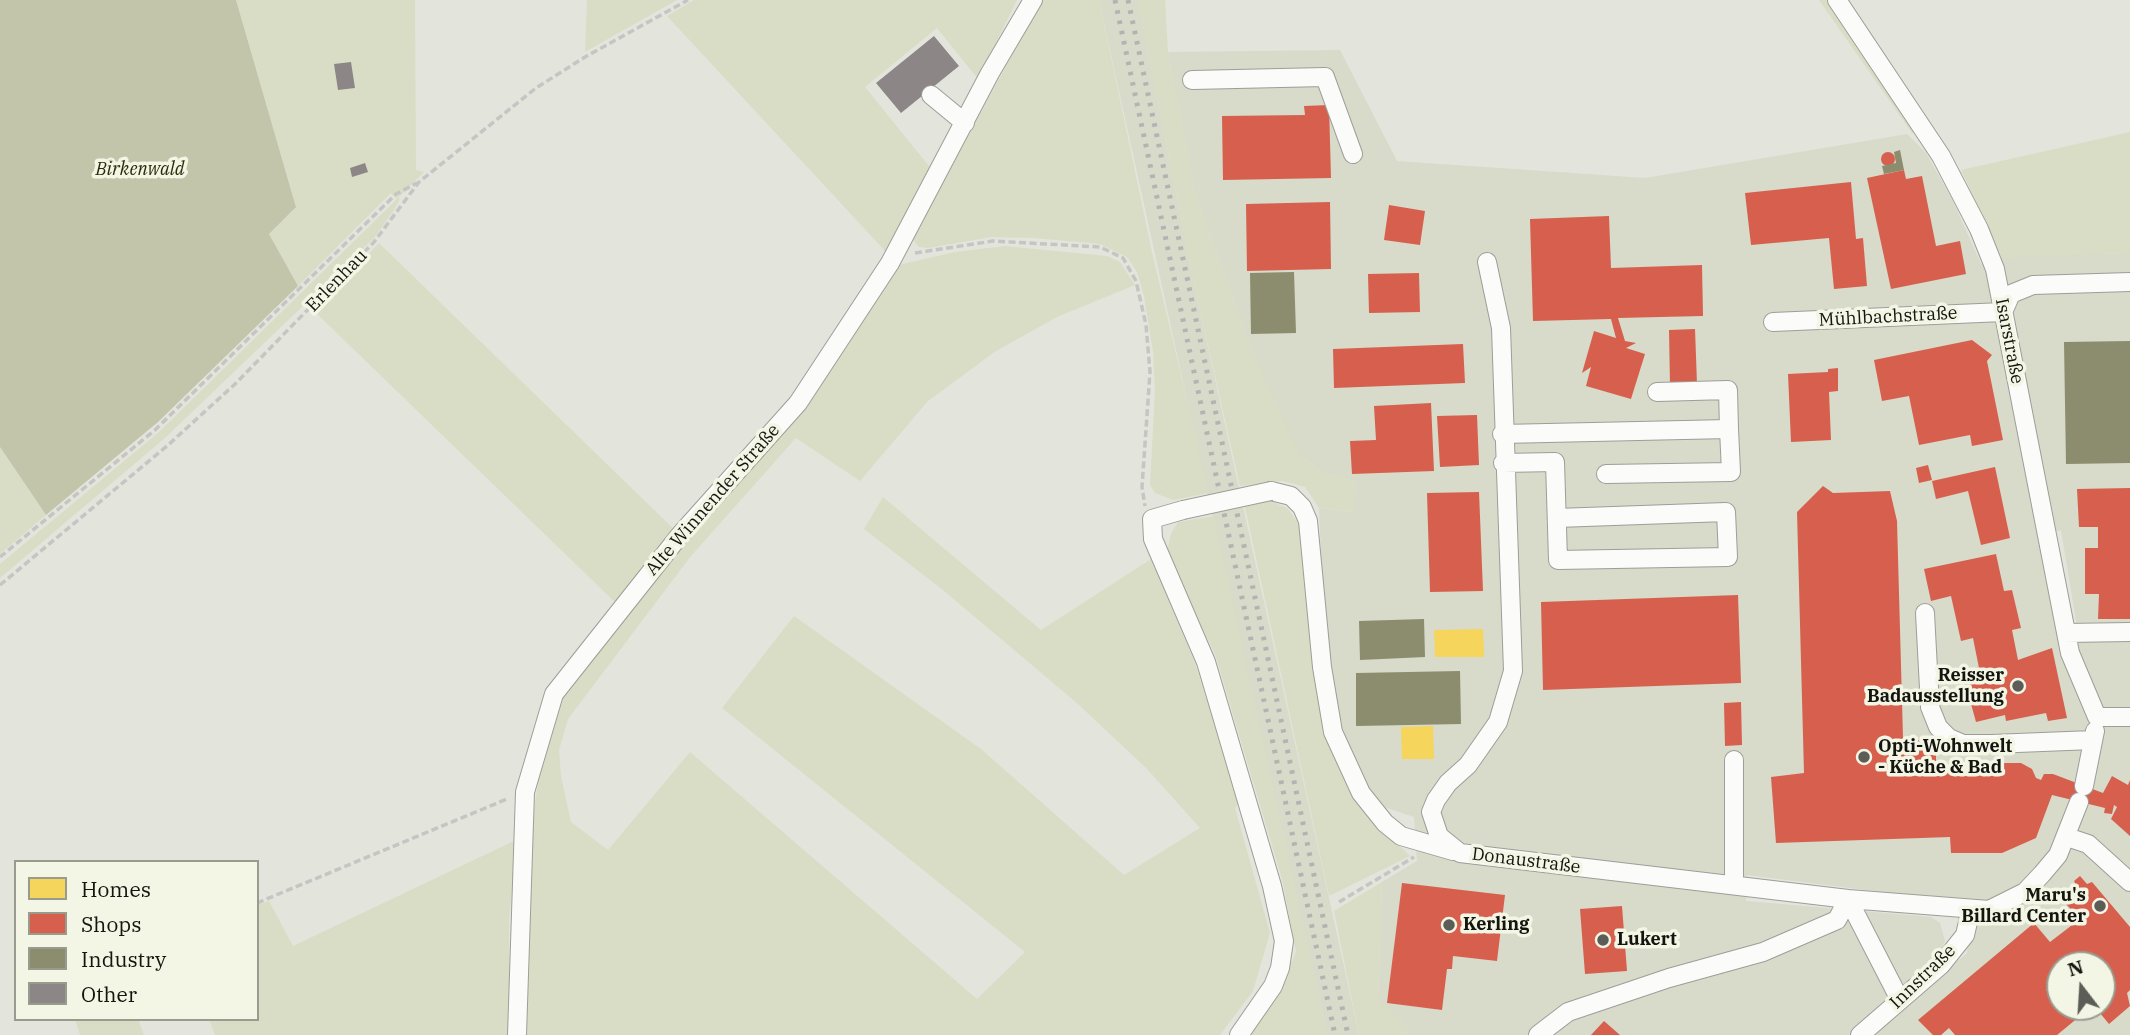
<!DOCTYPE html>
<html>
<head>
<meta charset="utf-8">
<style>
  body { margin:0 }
  #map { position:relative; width:2130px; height:1035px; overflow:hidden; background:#e3e4dc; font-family:"IBM Plex Serif",serif }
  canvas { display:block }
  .legend { position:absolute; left:14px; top:860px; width:245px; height:161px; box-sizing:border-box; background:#f3f5e5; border:2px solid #9a9b8f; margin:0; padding:9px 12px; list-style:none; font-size:21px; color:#14150f }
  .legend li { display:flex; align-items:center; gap:14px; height:35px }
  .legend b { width:35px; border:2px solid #9a9b8f }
  .north { position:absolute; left:2046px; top:951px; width:70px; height:70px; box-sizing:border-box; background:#f3f5e5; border:2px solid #9a9b8f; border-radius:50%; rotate:343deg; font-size:19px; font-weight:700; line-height:28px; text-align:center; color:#14150f }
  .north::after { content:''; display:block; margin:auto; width:24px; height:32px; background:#5c5d57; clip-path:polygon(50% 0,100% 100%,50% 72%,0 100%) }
</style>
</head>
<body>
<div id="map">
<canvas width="2130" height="1035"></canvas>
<ul class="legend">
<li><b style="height:19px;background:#f6d55c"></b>Homes</li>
<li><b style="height:19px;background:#d6604d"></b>Shops</li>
<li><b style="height:19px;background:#8c8c6e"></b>Industry</li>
<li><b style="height:19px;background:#8c8687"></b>Other</li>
</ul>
<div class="north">N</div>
</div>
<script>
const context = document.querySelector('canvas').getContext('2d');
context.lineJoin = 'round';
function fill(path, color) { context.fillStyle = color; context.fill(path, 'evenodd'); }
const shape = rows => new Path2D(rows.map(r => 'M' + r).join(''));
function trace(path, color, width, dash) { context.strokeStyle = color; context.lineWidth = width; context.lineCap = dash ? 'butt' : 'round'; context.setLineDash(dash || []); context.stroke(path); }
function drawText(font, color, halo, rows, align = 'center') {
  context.font = font + ' "IBM Plex Serif",serif'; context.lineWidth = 7; context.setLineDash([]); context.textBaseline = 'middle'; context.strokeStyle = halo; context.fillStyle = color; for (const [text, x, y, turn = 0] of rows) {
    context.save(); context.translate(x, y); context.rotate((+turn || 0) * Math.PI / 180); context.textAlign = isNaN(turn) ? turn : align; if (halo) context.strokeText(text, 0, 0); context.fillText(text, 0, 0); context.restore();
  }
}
fill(shape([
  [1099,0,1138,0,1195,288,1359,1035,1327,1035],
  [1340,50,1397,161,1645,178,1907,134,1926,153,1952,199,1981,264,2008,256,2130,253,2130,1035,1408,1035,1406,1026,1378,1000,1382,882,1417,861,1414,817,1381,806,1361,775,1339,723,1324,621,1319,508,1354,512,1356,481,1324,474,1300,455,1288,435,1251,348,1195,194,1168,52],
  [2061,530,2077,627,2060,630,2041,535],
  [1747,875,1890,893,1978,899,1983,917,1970,932,1967,953,1902,1008,1892,996,1939,953,1945,941,1940,923,1931,917,1746,901],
  [2060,965,2102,965,2102,1007,2060,1007]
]), '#d8daca');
fill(shape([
  [236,0,415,0,416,170,424,172,398,198,400,199,394,210,374,238,165,438,0,578,0,564,159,432,397,199,391,193,298,286,269,234,296,206],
  [587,0,677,0,585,52],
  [694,0,1017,0,978,79,937,28,865,87,933,171,887,253,667,16],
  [1042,0,1099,0,1152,252,1209,493,1173,500,1155,493,1150,485,1155,391,1153,352,1144,296,1137,272,1127,257,1100,244,1033,238,992,237,928,248,919,247,912,239],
  [1138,0,1165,0,1168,52,1195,194,1251,348,1300,455,1324,474,1356,481,1355,512,1319,508,1305,487,1282,481,1240,486,1195,288],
  [1819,0,1828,0,1846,25,1916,134,1912,133],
  [2130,132,2130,253,2002,258,1961,170],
  [379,243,680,535,620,607,314,311],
  [1005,246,1107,256,1120,262,1135,285,1057,317,996,351,928,401,860,481,796,438,691,556,568,719,559,750,561,776,571,822,608,850,690,752,977,999,1025,952,722,708,794,616,981,749,1124,875,1200,828,1147,769,1078,704,943,590,864,529,883,497,1041,630,1151,559,1195,663,1240,801,1235,808,1270,933,1253,991,1220,1035,524,1035,528,850,541,763,558,697,894,266,955,252],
  [0,447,46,515,0,554],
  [1268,500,1287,508,1299,524,1303,539,1311,645,1325,736,1352,789,1375,822,1410,856,1329,896,1245,507],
  [1214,516,1284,837,1327,1035,1244,1035,1284,981,1296,952,1282,879,1215,654,1166,556,1171,534,1178,522],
  [518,839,509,918,509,1035,215,1035,209,1019,257,1019,257,905,269,901,293,946],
  [1382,882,1378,999,1406,1026,1408,1035,1359,1035,1334,911],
  [75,1019,138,1019,144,1035,80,1035]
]), '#daddc5');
fill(shape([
  [0,0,236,0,296,207,269,234,298,286,158,422,46,515,0,447]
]), '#c2c5aa');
fill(shape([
  [1483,629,1484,657,1435,657,1434,630],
  [1433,726,1434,759,1402,759,1401,727]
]), '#f6d55c');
fill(shape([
  [1329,105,1331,178,1223,180,1222,116,1305,115,1304,106],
  '1881 159a7 7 0 1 1 14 0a7 7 0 1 1-14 0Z',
  [1904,170,1906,179,1922,176,1936,246,1960,241,1966,274,1891,289,1867,178],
  [1851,182,1856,239,1863,238,1867,286,1834,289,1829,238,1751,245,1745,193],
  [1330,202,1331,269,1247,271,1246,204],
  [1389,205,1425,211,1420,245,1384,240],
  [1609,216,1611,268,1702,265,1703,316,1618,318,1625,341,1636,343,1626,348,1645,354,1631,399,1586,386,1591,367,1582,373,1594,331,1616,338,1611,319,1533,321,1530,219],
  [1419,273,1420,312,1369,313,1368,274],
  [1695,329,1697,384,1670,385,1669,330],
  [1972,340,1992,355,1987,361,2003,440,1972,446,1970,435,1919,445,1909,396,1882,401,1874,360],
  [1463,344,1465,383,1334,388,1333,349],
  [1838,368,1838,391,1829,392,1831,440,1791,442,1788,374,1828,372,1828,369],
  [1431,403,1434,471,1352,474,1350,441,1376,440,1374,406],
  [1477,415,1479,465,1440,467,1437,416],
  [1928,465,1932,480,1919,483,1916,468],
  [1995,467,2010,538,1981,545,1968,491,1936,499,1932,481],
  [1823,486,1833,493,1890,491,1897,521,1903,738,1918,740,1928,748,1936,748,1936,771,2001,770,2001,763,2021,763,2032,769,2036,778,2041,780,2044,774,2053,774,2103,793,2112,776,2128,785,2130,780,2130,836,2111,819,2117,807,2114,805,2112,814,2104,813,2105,808,2052,795,2036,838,2002,853,1951,853,1950,837,1776,843,1771,777,1804,773,1797,512],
  [2130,488,2130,619,2098,619,2099,594,2085,594,2085,548,2098,548,2098,527,2079,527,2077,489],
  [1479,492,1483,591,1430,592,1427,493],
  [1996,554,2004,591,2012,590,2021,628,2012,630,2018,660,2052,648,2067,718,2048,721,2046,713,2006,721,2005,715,1976,722,1962,671,1979,668,1973,638,1961,641,1951,596,1931,601,1924,569],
  [1738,595,1741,683,1543,690,1541,602],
  [1741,702,1742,745,1725,746,1724,703],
  [2080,876,2087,884,2092,882,2130,927,2130,990,2127,993,2130,1006,2109,1024,2095,1007,2102,1007,2102,965,2060,965,2060,1007,2091,1007,2057,1035,1955,1035,1949,1028,1941,1035,1933,1035,1918,1020,2034,923,2050,942,2080,919,2066,904,2066,895,2077,887,2074,881],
  [1402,883,1505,895,1497,961,1453,956,1452,969,1447,969,1442,1010,1387,1003],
  [1622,906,1627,971,1585,974,1580,909],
  [1604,1021,1620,1035,1591,1035]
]), '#d6604d');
fill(shape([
  [1900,150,1904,170,1884,174,1882,166,1896,163,1894,152],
  [1294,272,1296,333,1251,334,1250,273],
  [2130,341,2130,463,2066,464,2064,342],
  [1424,619,1425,657,1360,660,1359,621],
  [1460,671,1461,724,1356,726,1356,673]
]), '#8c8c6e');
fill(shape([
  [934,36,959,66,901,113,876,83],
  [351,62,355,88,338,90,334,64],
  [365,163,368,172,352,177,350,168]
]), '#8c8687');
const minor = shape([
  [1837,0,1941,156,1979,229,1995,269,2070,653,2097,717],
  [1192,80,1325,77,1353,154],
  [931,95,965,123],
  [1487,262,1501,328,1513,671,1498,722,1468,765,1448,783,1436,800,1431,812,1439,836,1460,853,1848,899,1989,910,2025,892,2042,874,2058,855,2079,802],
  [1773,322,2003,312,2011,294,2033,285,2130,282],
  [1657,392,1728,390,1729,429],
  [1502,434,1729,429,1731,472,1606,474],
  [1503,463,1555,462,1558,560,1728,557,1726,512,1557,518],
  [1271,491,1291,496,1302,507,1308,521,1322,667,1333,732,1361,793,1385,823,1401,836,1453,851],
  [1183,510,1152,519,1153,539,1206,662,1272,886,1284,941,1280,968,1273,986,1239,1035],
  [1925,613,1930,707,1938,727,1949,738,1963,744,1992,744,2093,740],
  [2066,633,2130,632],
  [2097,717,2130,717],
  [2084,786,2095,731],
  [2067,837,2088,844,2130,882],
  [1734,885,1734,760],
  [1848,899,1900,1000],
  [517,1035,525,792,554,694,680,535,798,403,890,263,990,73,1033,0],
  [1538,1035,1568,1012,1669,978,1763,952,1837,920,1848,899],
  [1860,1035,1941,965,1965,935,1971,909]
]);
trace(minor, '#9d9e98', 20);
trace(shape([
  [915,253,993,241,1100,247,1123,258,1136,281,1146,325,1150,372,1142,487,1145,506],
  [0,557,155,430,396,194,417,183],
  [0,585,167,446,234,385,374,242,419,182,536,88,585,57,688,0],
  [1339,902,1414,857],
  [257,903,507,799]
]), '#c5c5c3', 3.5, [7, 3.5]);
trace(minor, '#fbfbfa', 18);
trace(shape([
  [1115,0,1335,1035],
  [1128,0,1348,1035]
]), '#b3b4b2', 5, [3.5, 7]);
const minorBridge = shape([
  [1183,510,1271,491]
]);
trace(minorBridge, '#9d9e98', 20, []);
trace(minorBridge, '#fbfbfa', 18);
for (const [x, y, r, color] of [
  [2018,686,7,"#5c5d57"],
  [1864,757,7,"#5c5d57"],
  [2100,906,7,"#5c5d57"],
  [1449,925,7,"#5c5d57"],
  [1603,940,7,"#5c5d57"]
]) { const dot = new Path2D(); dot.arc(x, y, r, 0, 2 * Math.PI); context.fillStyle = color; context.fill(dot); trace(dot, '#f3f5e5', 2.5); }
drawText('italic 18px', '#2a2c09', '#f3f5e5', [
  ["Birkenwald",140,170]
]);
drawText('18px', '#14150f', '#f3f5e5', [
  ["Erlenhau",337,281,-46],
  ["Mühlbachstraße",1888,317,-3],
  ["Isarstraße",2009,341,79],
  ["Alte Winnender Straße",713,500,-49],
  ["Donaustraße",1526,861,7],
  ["Innstraße",1923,977,-44]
]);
drawText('bold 18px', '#14150f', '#f3f5e5', [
  ["Reisser",2004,676,"right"],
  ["Badausstellung",2004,697,"right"],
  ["Opti-Wohnwelt",1878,747],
  ["- Küche & Bad",1878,768],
  ["Maru's",2086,896,"right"],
  ["Billard Center",2086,917,"right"],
  ["Kerling",1463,925],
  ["Lukert",1617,940]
], 'left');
</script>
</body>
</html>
